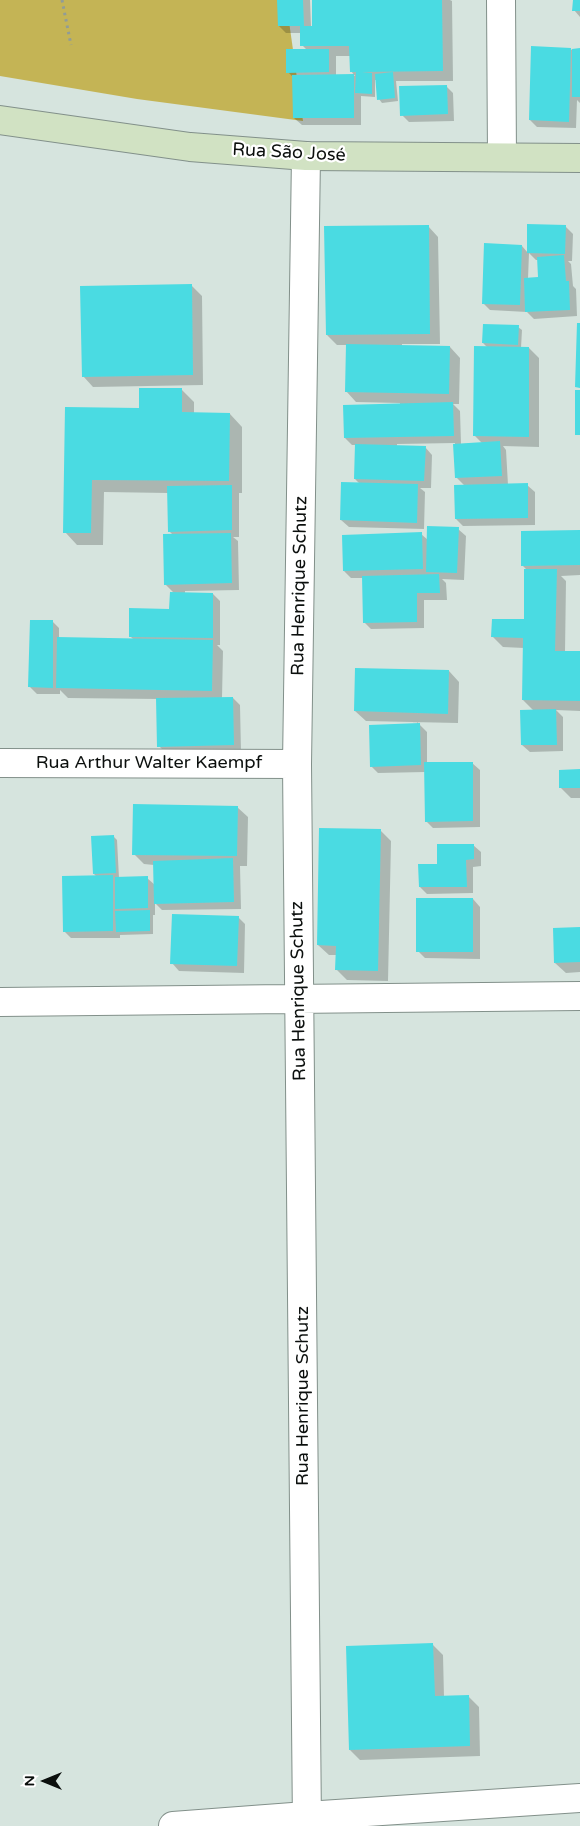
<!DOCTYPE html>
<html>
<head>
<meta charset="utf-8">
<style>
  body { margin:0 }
  #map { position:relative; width:580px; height:1826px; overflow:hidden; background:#d6e4de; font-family:"Varela Round",sans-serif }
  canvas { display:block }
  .north { position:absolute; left:20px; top:1756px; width:50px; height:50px; -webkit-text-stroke:4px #fff; paint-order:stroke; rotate:270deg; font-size:14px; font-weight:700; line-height:20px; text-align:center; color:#0b0f0d }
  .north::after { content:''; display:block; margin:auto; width:18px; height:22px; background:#0b0f0d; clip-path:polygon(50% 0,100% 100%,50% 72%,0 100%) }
</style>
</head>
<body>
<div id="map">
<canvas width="580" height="1826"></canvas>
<div class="north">N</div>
</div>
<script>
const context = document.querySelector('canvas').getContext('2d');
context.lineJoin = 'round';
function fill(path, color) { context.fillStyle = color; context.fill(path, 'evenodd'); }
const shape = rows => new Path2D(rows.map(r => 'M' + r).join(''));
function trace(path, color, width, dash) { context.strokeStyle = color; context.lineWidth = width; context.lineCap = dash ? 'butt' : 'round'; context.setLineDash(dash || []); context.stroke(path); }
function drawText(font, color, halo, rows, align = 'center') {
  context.font = font + ' "Varela Round",sans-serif'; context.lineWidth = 4.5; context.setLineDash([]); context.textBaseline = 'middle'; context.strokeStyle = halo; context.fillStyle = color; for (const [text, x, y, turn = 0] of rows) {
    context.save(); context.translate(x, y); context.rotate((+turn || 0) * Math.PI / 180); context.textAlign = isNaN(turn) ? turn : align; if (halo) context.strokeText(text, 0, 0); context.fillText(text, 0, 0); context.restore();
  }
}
fill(shape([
  [0,0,286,0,303,121,137,99,0,76]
]), '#c4b455');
fill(shape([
  [278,0,310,0,311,27,313,27,313,0,450,0,452,1,453,81,396,81,398,101,382,103,379,99,377,80,375,80,375,97,361,96,361,125,302,125,294,118,294,78,288,72,307,50,302,45,302,33,286,33,279,26],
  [336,56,351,56,351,71,355,76,336,76],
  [574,0,580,0,580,17,574,10],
  [533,48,580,50,580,103,577,100,576,128,537,127,530,120],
  [446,86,453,93,454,121,409,122,402,115],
  [428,226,438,237,440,344,402,344,402,346,450,347,460,358,459,404,453,404,460,411,461,444,482,443,475,436,488,348,483,343,518,327,522,330,521,348,529,348,539,358,539,447,503,446,506,450,508,485,527,485,535,492,535,525,463,526,456,519,465,486,456,477,455,443,397,444,397,446,425,447,432,455,431,488,420,488,425,492,424,529,349,527,341,520,360,484,355,479,356,445,352,445,345,438,400,405,400,403,356,402,346,391,347,345,337,345,327,335],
  [565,226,573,234,572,261,568,261,571,264,573,286,576,289,577,316,534,319,527,312,490,310,483,303,522,246,528,253],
  [529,253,536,260,538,260,539,278,528,279],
  [191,285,202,296,203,385,93,387,83,376],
  [182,390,194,402,194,414,230,414,242,427,242,493,239,493,239,537,233,537,238,541,239,590,185,591,185,593,213,594,220,601,220,645,217,645,223,651,222,698,233,698,240,705,241,752,166,753,159,746,158,699,68,698,60,690,60,694,37,694,30,687,52,621,59,628,59,639,134,640,130,636,171,610,174,593,165,584,173,535,169,531,168,493,104,492,103,545,77,545,65,532,66,408,140,409],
  [458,529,466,536,464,580,442,579,446,583,447,600,424,600,424,628,371,629,364,622,364,578,351,578,344,571,421,534,428,540],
  [580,531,580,575,561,576,566,581,565,652,580,653,580,711,556,710,563,717,563,751,530,752,522,745,534,711,523,700,524,648,503,647,493,637,525,620,527,570,522,565],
  [449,671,459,682,458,723,366,721,355,711],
  [417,722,427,732,427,763,472,763,480,770,480,827,433,828,426,821,425,772,378,773,371,766,417,725],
  [580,770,580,798,571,798,560,787],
  [237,807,248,817,247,866,240,866,241,909,162,910,155,903,155,915,153,915,153,934,120,935,120,938,71,938,64,931,97,877,94,874,113,836,117,840,119,878,147,878,155,885,154,865,144,864,134,854],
  [380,830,391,841,388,981,347,980,336,969,337,955,329,955,318,945],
  [473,845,481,852,481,866,473,867,473,893,427,894,420,887,439,865],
  [473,899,480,907,480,959,425,958,418,951],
  [238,917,245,924,244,973,179,971,172,963],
  [580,929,580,972,566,973,555,963],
  [433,1645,443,1655,444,1697,468,1696,479,1707,480,1756,360,1760,350,1750]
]), '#0003');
fill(shape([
  [277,0,303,0,304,26,312,26,312,0,442,0,443,71,362,72,372,73,372,94,355,93,356,72,350,72,349,46,300,46,300,26,278,26],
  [573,0,580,0,580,11,572,11],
  [531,46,571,48,569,122,529,120],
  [580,48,580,97,572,97,572,49],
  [286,49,329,49,329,72,286,73],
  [393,72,395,98,377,100,375,74],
  [354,74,354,118,293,118,292,75],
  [447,85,448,114,400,116,399,86],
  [527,224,566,225,565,254,527,253],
  [429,225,430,334,326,335,324,226],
  [484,243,522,245,520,305,482,304],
  [564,255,566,281,569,281,570,310,525,312,524,278,538,277,537,257],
  [192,284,193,375,82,377,80,286],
  [577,323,580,323,580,388,575,387],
  [483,324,519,325,518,345,482,343],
  [346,344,450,346,449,394,345,392],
  [474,346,529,347,529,437,473,436],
  [139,388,182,388,182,412,230,413,229,481,92,480,91,533,63,533,65,407,139,408],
  [575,390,580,390,580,435,575,435],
  [453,402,454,436,344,438,343,405],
  [500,441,502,476,455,478,453,444],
  [355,444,426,446,424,481,354,479],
  [341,482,418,484,417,523,340,520],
  [528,483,528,518,455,519,454,485],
  [232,485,232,530,168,532,167,486],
  [427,526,459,527,457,573,426,572],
  [580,530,580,565,521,566,521,531],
  [422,532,423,569,343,571,342,535],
  [231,533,232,583,164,585,163,534],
  [524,569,557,569,555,651,580,651,580,701,522,700,523,638,491,637,492,619,524,619],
  [439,574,440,593,417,593,417,622,363,623,362,576],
  [170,592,213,593,213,638,129,637,129,608,169,609],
  [30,620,53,620,53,688,28,687],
  [57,637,213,640,212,691,56,688],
  [355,668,449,670,448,714,354,711],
  [233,697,234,745,157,747,156,698],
  [556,709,557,745,521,745,520,710],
  [420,723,421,765,370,767,369,725],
  [424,762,473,762,473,821,425,822],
  [580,769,580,788,559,788,559,770],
  [133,804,238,806,237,856,132,855],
  [319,828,381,829,378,971,335,970,336,946,317,945],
  [114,835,116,873,93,874,91,836],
  [437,844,474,844,474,859,466,860,467,887,419,887,418,864,437,864],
  [233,858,234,902,154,904,153,861],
  [113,875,113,931,63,932,62,876],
  [148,876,148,908,115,909,115,877],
  [416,898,473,898,473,952,416,952],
  [150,910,150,931,116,932,115,911],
  [172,914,239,916,237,966,170,964],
  [580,927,580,962,554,963,553,928],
  [433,1643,435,1696,469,1695,470,1746,349,1750,346,1646]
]), '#4adbe2');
const minor = shape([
  [501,0,502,157],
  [306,156,297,764,307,1826],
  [0,763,297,764],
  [0,1002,580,996],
  [173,1826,306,1816]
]);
const tertiary = shape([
  [306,1816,580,1798]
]);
const secondary = shape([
  [0,120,190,147,306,156,580,158]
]);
trace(minor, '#82908a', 30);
trace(tertiary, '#82908a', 30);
trace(secondary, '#82908a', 30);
trace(shape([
  [62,0,71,45]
]), '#919c97', 3, [2.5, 4]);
trace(minor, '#fff', 28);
trace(tertiary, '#fff', 28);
trace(secondary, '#d1e2c3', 28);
drawText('18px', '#0b0f0d', '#fff', [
  ["Rua São José",289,153,3],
  ["Rua Henrique Schutz",300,586,-89],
  ["Rua Arthur Walter Kaempf",149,763],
  ["Rua Henrique Schutz",299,991,-91],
  ["Rua Henrique Schutz",303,1396,-90]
]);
</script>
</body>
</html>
